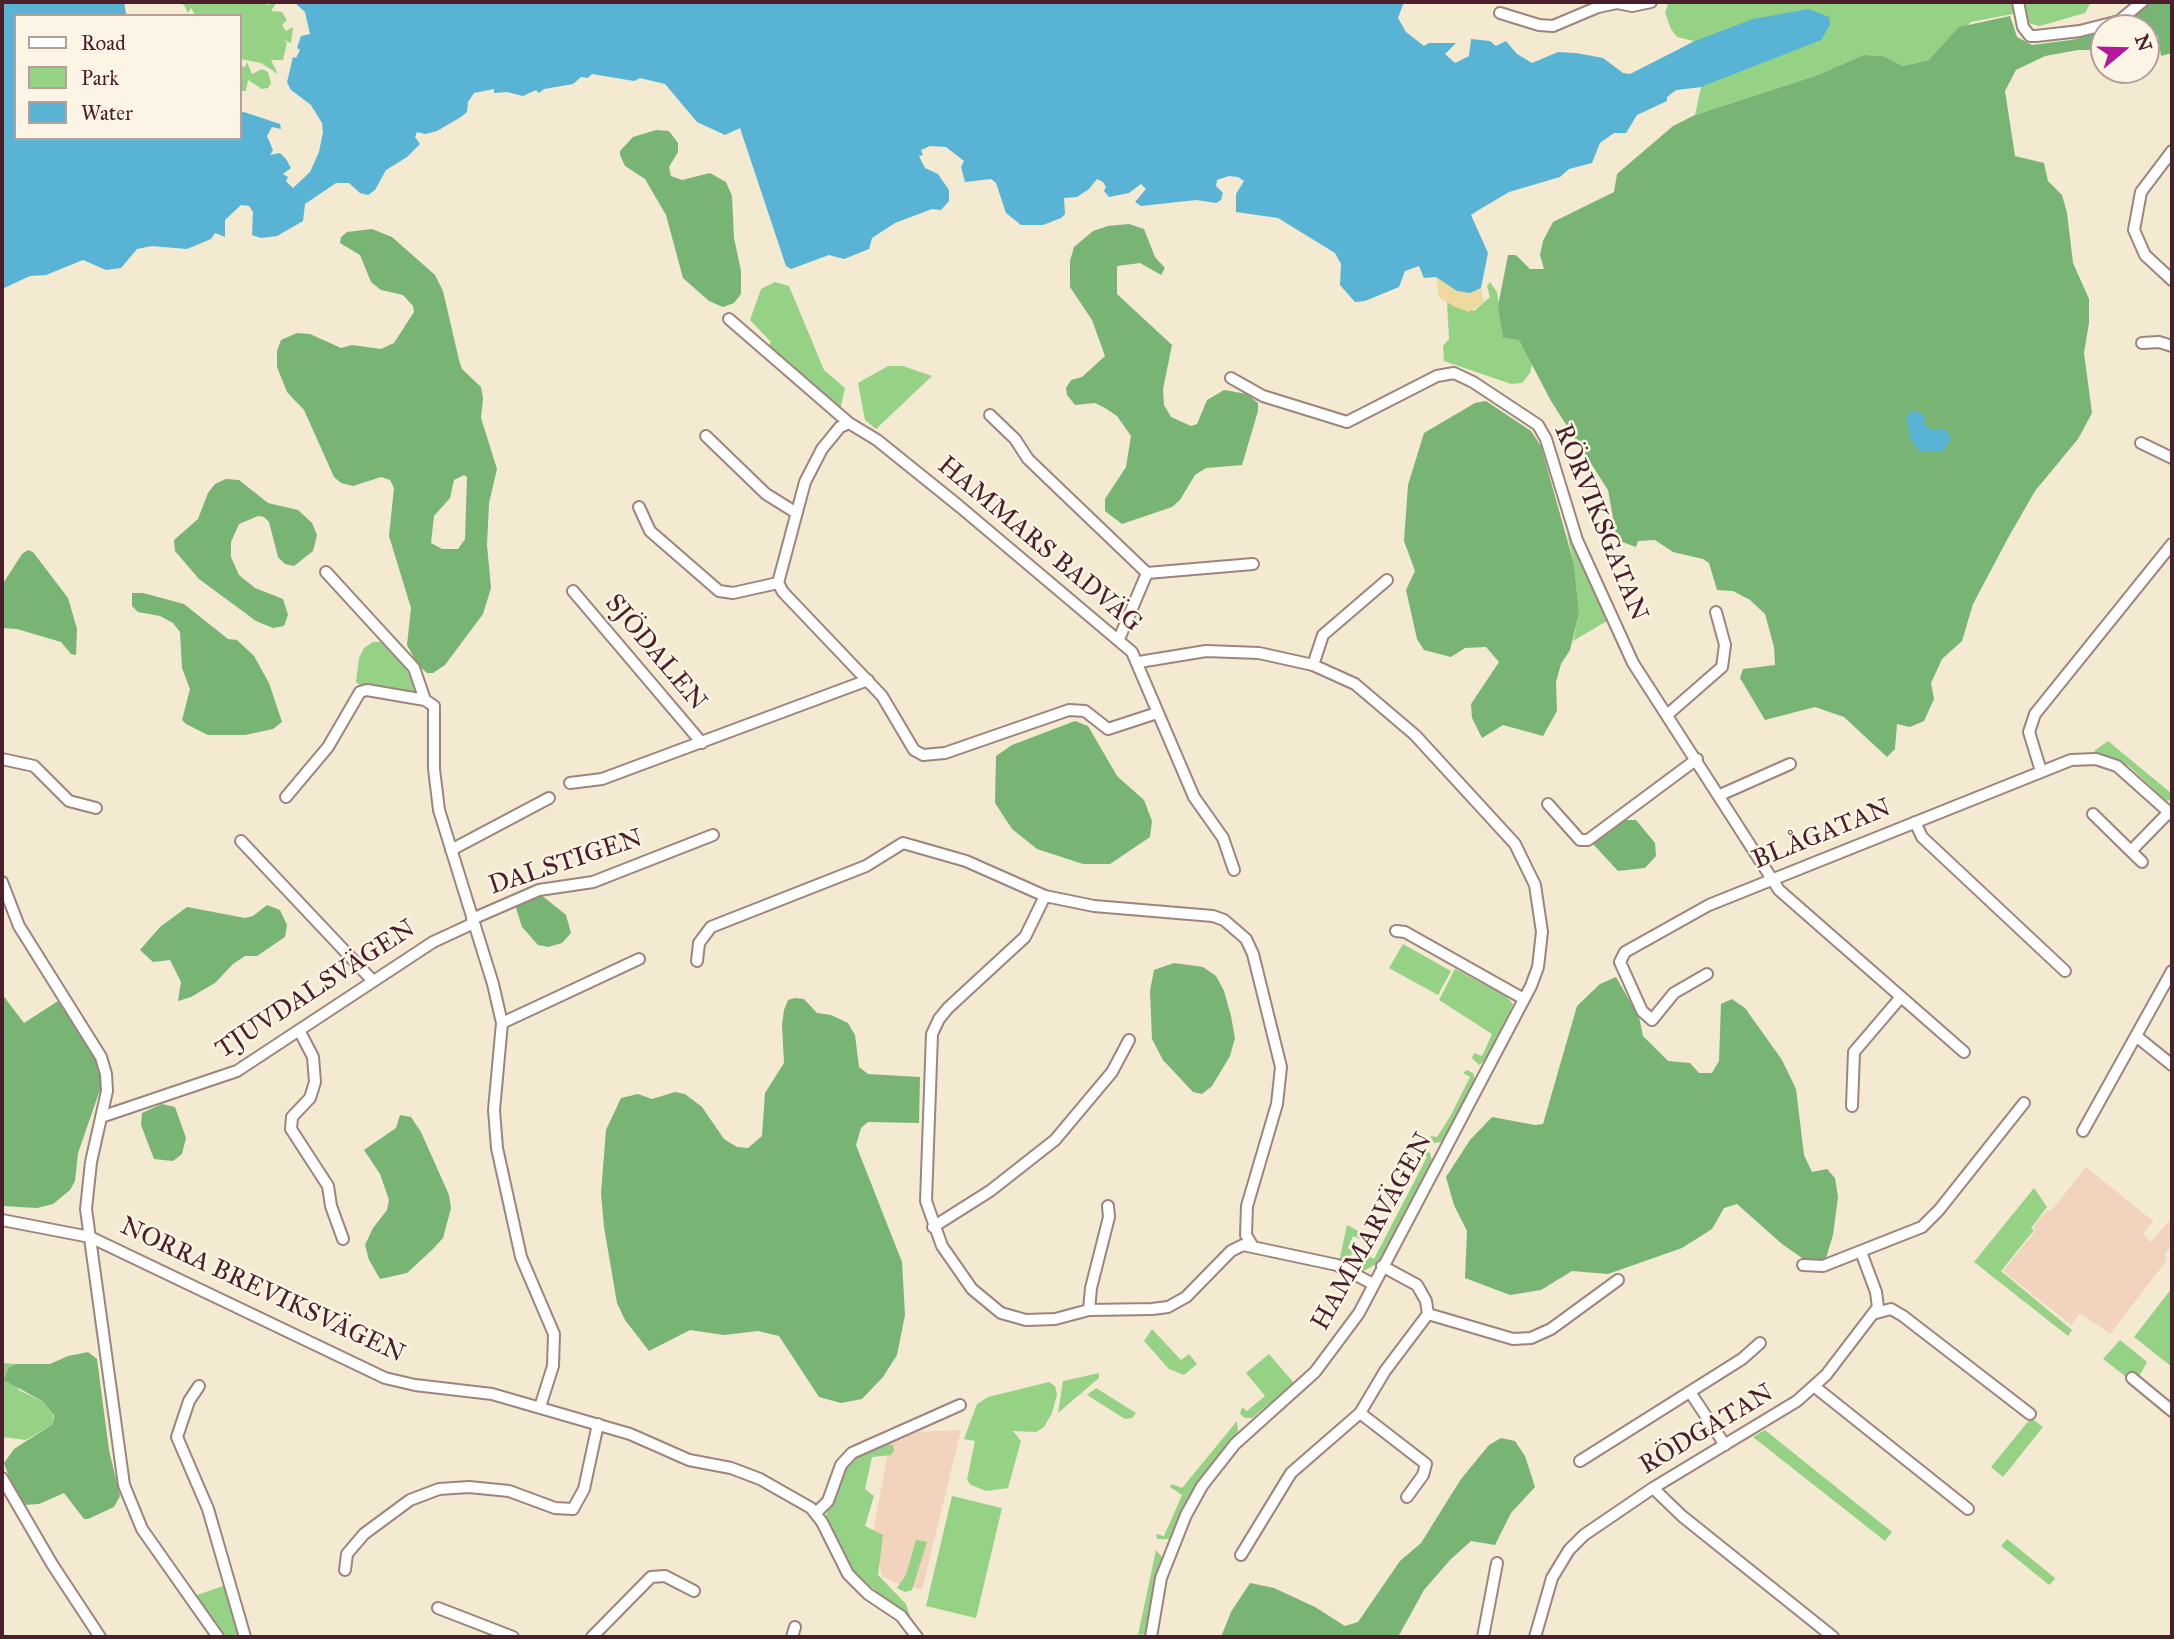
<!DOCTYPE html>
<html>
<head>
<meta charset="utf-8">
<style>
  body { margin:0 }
  #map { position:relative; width:2174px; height:1639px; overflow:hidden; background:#f3ead1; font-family:"IM FELL Great Primer",serif }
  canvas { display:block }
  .frame { position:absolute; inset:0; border:4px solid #4a1f2b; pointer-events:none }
  .legend { position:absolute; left:14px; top:14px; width:228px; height:126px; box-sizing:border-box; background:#fcf5e5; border:2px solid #b59f9b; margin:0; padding:9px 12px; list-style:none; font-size:21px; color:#4a1f2b }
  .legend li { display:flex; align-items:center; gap:14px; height:35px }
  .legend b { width:35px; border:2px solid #b59f9b }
  .north { position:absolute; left:2090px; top:14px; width:70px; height:70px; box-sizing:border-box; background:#fcf5e5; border:2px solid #b59f9b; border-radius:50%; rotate:71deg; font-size:19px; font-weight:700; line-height:28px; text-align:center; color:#4a1f2b }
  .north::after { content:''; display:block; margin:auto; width:24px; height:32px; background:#b5179e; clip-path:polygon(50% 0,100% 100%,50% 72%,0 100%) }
</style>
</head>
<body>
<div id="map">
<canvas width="2174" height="1639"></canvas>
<div class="frame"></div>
<ul class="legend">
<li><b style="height:9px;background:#fff"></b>Road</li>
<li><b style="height:19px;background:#96d286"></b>Park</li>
<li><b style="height:19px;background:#58b3d5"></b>Water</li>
</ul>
<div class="north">N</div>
</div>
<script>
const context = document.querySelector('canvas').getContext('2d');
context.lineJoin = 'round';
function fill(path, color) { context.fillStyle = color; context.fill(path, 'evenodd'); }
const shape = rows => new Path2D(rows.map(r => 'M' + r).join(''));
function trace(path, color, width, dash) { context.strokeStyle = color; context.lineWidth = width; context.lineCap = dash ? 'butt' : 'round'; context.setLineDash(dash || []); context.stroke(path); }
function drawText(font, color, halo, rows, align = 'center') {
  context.font = font + ' "IM FELL Great Primer",serif'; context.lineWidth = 5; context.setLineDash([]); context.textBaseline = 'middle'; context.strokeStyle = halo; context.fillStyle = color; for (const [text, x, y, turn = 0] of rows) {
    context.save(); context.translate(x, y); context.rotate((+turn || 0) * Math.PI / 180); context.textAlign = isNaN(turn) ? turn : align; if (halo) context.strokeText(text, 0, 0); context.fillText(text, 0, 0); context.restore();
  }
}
fill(shape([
  [2086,1167,2153,1221,2143,1234,2151,1242,2172,1217,2172,1245,2165,1253,2167,1260,2110,1334,2080,1313,2071,1325,2003,1271,2036,1230,2033,1227,2048,1209,2051,1211],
  [961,1430,922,1590,895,1583,882,1576,872,1537,890,1442,914,1432]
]), '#f2d4be');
fill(shape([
  [176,2,264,2,267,5,277,2,271,11,282,12,287,20,282,25,286,31,293,27,291,43,284,40,287,43,283,60,271,60,278,74,261,63,240,59,240,16,196,16,191,8,188,13,184,5],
  [1673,2,2013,2,2013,14,1971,22,1929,60,1903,66,1883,56,1864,55,1815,76,1695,115,1701,87,1676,90,1666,97,1639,72,1694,41,1677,37,1671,29,1665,13,1668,4],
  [2021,2,2091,2,2085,13,2040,26,2028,23],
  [247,62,252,74,262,69,268,72,271,83,268,88,262,89,248,80,246,91,240,91,240,66,245,67],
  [775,282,789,286,824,370,845,388,840,410,766,349,771,342,750,320,761,289],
  [1490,282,1497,292,1503,338,1519,340,1532,364,1530,373,1522,383,1511,384,1444,361,1443,346,1449,339,1447,302,1474,311,1490,297,1487,286],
  [888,366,903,366,932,376,876,429,865,420,858,383],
  [1567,533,1607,621,1573,641,1579,613,1574,564],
  [373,642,381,642,405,666,419,697,360,685,356,682,359,658,364,648],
  [2108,741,2171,793,2170,800,2166,801,2129,766,2094,751],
  [1403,944,1451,971,1438,995,1389,968],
  [1455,969,1506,996,1513,1004,1486,1060,1479,1065,1472,1058,1474,1053,1482,1056,1492,1034,1439,1000],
  [1467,1070,1473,1073,1475,1079,1442,1142,1434,1143,1430,1136,1437,1137,1451,1115,1470,1077,1463,1073],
  [1424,1150,1430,1153,1432,1161,1378,1263,1362,1272,1339,1262,1347,1225,1362,1233,1360,1239,1353,1236,1348,1248,1353,1251,1349,1259,1361,1264,1367,1255,1374,1259,1427,1157,1420,1153],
  [2034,1188,2047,1207,2031,1228,2034,1230,2001,1271,2072,1330,2068,1336,1974,1262],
  [2172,1288,2172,1367,2134,1337],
  [1152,1329,1181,1360,1189,1354,1197,1364,1184,1375,1169,1369,1144,1341],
  [2120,1340,2147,1362,2140,1375,2129,1379,2103,1359],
  [1269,1354,1294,1383,1252,1418,1245,1418,1240,1414,1242,1407,1247,1411,1265,1396,1246,1373],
  [2,1363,16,1364,9,1367,19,1390,44,1402,53,1410,53,1424,26,1440,2,1437],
  [1099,1373,1099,1378,1058,1413,1063,1381],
  [1049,1382,1055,1386,1057,1395,1052,1413,1044,1427,1036,1432,1013,1431,1021,1441,1008,1488,986,1491,971,1485,967,1480,975,1441,964,1439,977,1404,988,1397],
  [1096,1388,1136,1413,1132,1418,1125,1419,1087,1395],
  [2031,1418,2043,1427,2003,1477,1991,1467],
  [1237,1421,1238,1431,1194,1487,1169,1539,1157,1539,1156,1534,1164,1536,1182,1495,1170,1487,1172,1484,1182,1488],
  [1765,1430,1892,1532,1885,1541,1753,1437],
  [881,1444,893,1445,894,1451,891,1455,872,1457,865,1489,874,1496,865,1526,883,1535,878,1575,906,1604,912,1622,855,1573,846,1562,825,1518,846,1465,855,1456],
  [952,1496,1002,1508,976,1618,926,1606],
  [2007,1539,2055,1578,2055,1579,2049,1585,2001,1546],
  [916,1540,927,1542,912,1590,905,1592,897,1588,906,1575],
  [1156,1550,1162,1557,1146,1634,1138,1635],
  [229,1584,241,1637,223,1637,194,1596]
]), '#96d286');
fill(shape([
  [2151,2,2172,2,2172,53,2161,56,2158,36,2139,21,2131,28,2112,28],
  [2010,16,2017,37,2032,45,2071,40,2104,32,2104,50,2078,50,2045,56,2016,70,2005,91,2015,156,2044,163,2048,181,2062,195,2067,213,2073,263,2089,299,2089,323,2084,353,2092,413,2078,439,2035,491,2008,538,1973,604,1962,641,1942,659,1931,683,1934,699,1924,721,1910,727,1897,724,1895,749,1887,757,1844,717,1815,707,1765,720,1740,678,1743,669,1775,665,1774,647,1765,614,1750,600,1733,591,1717,590,1709,563,1703,559,1673,552,1655,540,1638,541,1636,547,1617,540,1608,490,1551,401,1519,340,1503,338,1498,306,1508,255,1516,255,1530,269,1544,269,1540,255,1543,241,1553,222,1614,192,1617,174,1673,126,1695,115,1815,76,1864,55,1883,56,1903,66,1929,60,1959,27],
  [656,130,669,131,678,143,678,152,669,167,671,176,682,180,710,173,726,182,732,196,734,238,741,271,741,294,734,303,723,307,709,301,683,278,666,215,645,179,625,166,620,155,620,151,633,137],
  [1129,224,1144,229,1155,257,1165,268,1161,275,1140,263,1117,266,1117,294,1172,345,1163,389,1164,405,1171,417,1191,426,1197,424,1207,400,1224,390,1247,394,1258,403,1258,411,1242,465,1206,468,1195,475,1180,500,1172,507,1122,524,1105,511,1105,499,1126,467,1131,436,1117,416,1105,408,1095,403,1075,405,1067,395,1066,388,1071,380,1082,377,1105,356,1092,320,1070,287,1070,261,1074,247,1093,231,1108,226],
  [372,229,392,237,435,275,443,291,459,360,462,369,481,387,483,398,481,418,497,469,489,503,487,545,491,588,483,614,445,665,433,673,427,673,418,665,407,645,411,608,389,536,394,488,390,480,381,477,353,486,341,483,334,477,304,410,287,392,277,367,277,351,281,340,297,333,310,334,341,348,352,345,381,349,394,343,414,312,413,306,403,295,381,290,371,282,360,255,340,243,341,237,347,232],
  [464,475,467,477,465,539,458,549,442,549,431,543,434,516,450,498,454,480],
  [1486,401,1531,431,1541,446,1574,564,1579,613,1570,650,1561,664,1556,682,1557,711,1543,736,1503,725,1482,738,1472,718,1471,704,1499,662,1486,647,1465,648,1451,657,1424,650,1417,639,1406,590,1415,571,1404,541,1408,485,1424,433,1475,403],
  [226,479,239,480,268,503,298,510,312,523,317,535,313,551,294,566,285,564,278,557,269,522,264,517,258,516,239,524,231,542,231,557,239,575,255,588,283,599,288,615,284,626,273,628,256,621,199,579,175,551,174,540,198,519,208,493,215,484],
  [28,550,33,552,68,598,77,629,76,655,71,654,61,642,17,629,2,628,2,585,22,554],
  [132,593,143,593,184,604,228,639,237,640,254,656,269,683,282,722,273,729,245,735,208,735,186,724,182,720,190,689,182,668,180,632,173,623,160,616,138,612,132,606],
  [1075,721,1088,726,1117,776,1144,800,1152,821,1150,837,1110,864,1083,864,1037,849,1012,829,995,803,996,756,1012,745],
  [1624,820,1636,820,1655,843,1656,856,1645,868,1618,871,1593,844],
  [540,894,566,915,571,933,562,943,548,947,538,945,522,927,516,908,519,903],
  [267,905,280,910,287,925,285,937,257,956,245,956,233,964,215,983,191,997,178,1001,181,982,170,960,153,962,140,950,160,927,187,907,245,918,253,916],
  [1174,963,1203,967,1216,976,1224,991,1231,1016,1235,1038,1230,1056,1212,1086,1202,1094,1193,1092,1163,1060,1152,1039,1150,991,1154,970],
  [1616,977,1639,1017,1643,1036,1668,1061,1690,1063,1699,1073,1712,1073,1719,1061,1721,1004,1732,999,1745,1008,1782,1060,1796,1089,1804,1155,1812,1172,1827,1169,1835,1178,1838,1197,1833,1235,1826,1258,1818,1261,1805,1260,1782,1244,1737,1204,1724,1208,1712,1229,1682,1248,1608,1274,1572,1271,1541,1290,1510,1295,1465,1278,1467,1231,1454,1205,1446,1177,1470,1140,1492,1117,1535,1125,1543,1124,1577,1006,1600,984],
  [2,994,24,1023,58,1001,96,1060,100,1073,100,1090,78,1153,75,1181,70,1190,53,1204,37,1208,2,1206],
  [795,998,804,999,817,1013,831,1015,848,1023,855,1035,859,1067,868,1074,920,1077,919,1123,868,1122,861,1128,856,1145,902,1262,905,1315,897,1355,883,1377,862,1399,841,1403,819,1397,779,1336,758,1331,724,1335,690,1330,649,1351,625,1320,617,1303,604,1227,601,1193,606,1130,621,1098,638,1094,652,1099,675,1092,685,1094,702,1107,724,1139,737,1147,748,1148,762,1136,765,1093,784,1063,782,1025,784,1010,788,1000],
  [162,1104,175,1107,186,1138,182,1154,173,1161,154,1159,141,1125,142,1113],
  [400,1115,411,1117,421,1132,449,1195,451,1208,443,1238,432,1250,407,1273,380,1279,369,1260,365,1245,373,1228,387,1210,389,1200,380,1174,364,1150,396,1128],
  [88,1352,97,1359,109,1450,120,1496,114,1507,88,1519,84,1519,64,1493,39,1504,24,1505,11,1483,4,1463,14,1449,53,1424,54,1415,44,1402,4,1380,9,1367,16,1364,50,1364,68,1356],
  [1501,1438,1515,1441,1525,1456,1535,1487,1511,1513,1495,1545,1471,1541,1450,1560,1424,1590,1398,1637,1221,1637,1231,1612,1250,1583,1274,1588,1315,1607,1345,1626,1358,1622,1400,1561,1421,1543,1461,1479,1489,1445]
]), '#78b473');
fill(shape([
  [1436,277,1457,291,1470,293,1481,288,1484,302,1469,312,1455,307,1439,297]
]), '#eeda9e');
fill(shape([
  [2,2,124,2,126,14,130,16,16,16,16,138,240,138,240,113,244,112,280,124,281,129,272,127,267,136,273,150,270,155,280,153,286,159,291,168,283,174,288,177,286,181,293,188,310,172,319,152,323,132,322,123,311,105,291,90,287,82,293,57,296,58,300,50,297,48,301,36,310,34,305,12,294,2,1404,2,1398,18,1406,32,1424,46,1429,43,1456,43,1445,54,1455,63,1469,56,1471,39,1490,41,1496,46,1506,41,1517,54,1532,63,1558,52,1576,53,1603,58,1623,73,1630,74,1695,41,1753,19,1809,9,1829,17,1830,25,1821,40,1701,87,1676,90,1667,97,1667,101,1637,115,1626,133,1614,133,1600,143,1592,163,1569,169,1560,177,1509,192,1477,211,1471,215,1488,253,1481,288,1470,293,1457,291,1436,277,1424,278,1419,266,1405,271,1399,287,1365,301,1355,302,1340,285,1341,264,1335,253,1278,218,1236,212,1236,194,1244,181,1238,177,1229,176,1217,180,1216,186,1223,193,1221,200,1216,203,1196,200,1141,206,1135,202,1146,189,1141,184,1129,193,1109,197,1104,191,1106,187,1103,182,1097,179,1089,189,1077,197,1064,198,1065,214,1061,218,1043,225,1021,225,1006,213,996,183,991,179,965,182,961,167,964,161,946,147,930,146,921,150,923,155,919,156,925,168,938,174,949,190,949,201,941,210,932,209,895,223,872,238,869,249,844,259,829,255,791,269,786,266,740,128,725,135,697,122,665,84,640,78,634,81,592,74,588,78,581,77,573,84,544,89,539,93,536,90,523,96,507,92,494,93,494,89,474,93,468,102,467,112,461,117,437,131,425,134,417,132,415,137,420,144,407,157,386,170,375,190,368,195,360,193,349,183,336,183,305,204,303,221,277,236,261,238,252,235,253,212,249,206,241,205,225,220,225,237,215,233,211,239,187,249,152,246,137,249,121,268,106,270,83,260,46,275,30,276,2,289],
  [1913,410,1924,415,1924,423,1930,430,1946,429,1951,439,1943,451,1920,451,1911,441,1906,417]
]), '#58b3d5');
const minor = shape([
  [2018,2,2023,27,2030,36,2036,36,2080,31,2119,21,2142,2],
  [1500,13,1539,25,1553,26,1598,7,1617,3,1632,6,1651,2],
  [2172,151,2141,192,2134,230,2145,255,2172,280],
  [729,319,849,423,877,440,959,506,1132,652,1194,797,1223,838,1234,870],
  [2142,343,2159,342,2172,346],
  [1231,378,1263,396,1347,422,1437,376,1454,373,1473,382,1538,425,1546,439,1577,540,1633,663,1779,890,1964,1052],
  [990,415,1015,439,1028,459,1147,573,1253,564],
  [849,423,840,427,822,449,805,482,778,583,783,592,882,696,914,750,923,755,945,753,1069,710,1085,711,1108,729,1157,713],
  [706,436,766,494,795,512],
  [2141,443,2172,458],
  [639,507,650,531,719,591,733,593,778,583],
  [326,572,414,668,425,700],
  [573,591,702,743],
  [1119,639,1147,573],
  [1139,662,1206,651,1259,653,1313,665,1355,684,1415,735,1515,844,1535,885,1542,932,1538,967,1531,986,1359,1313,1315,1372,1235,1444,1202,1486,1186,1515,1161,1578,1151,1637],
  [1313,665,1323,635,1387,580],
  [1667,715,1722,667,1725,645,1716,612],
  [2,759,34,766,69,801,96,808],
  [2041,771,2029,732,2035,714,2172,544],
  [570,783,602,779,868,680],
  [1720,795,1790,764],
  [286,797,328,747,360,692,367,690,425,700,434,706,434,769,439,810,493,984,502,1023,494,1110,497,1148,521,1257,554,1334,553,1366,540,1407],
  [1548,804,1580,840,1588,840,1697,759],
  [2093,814,2142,862],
  [1915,822,1922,837,2065,971],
  [241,841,373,981],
  [451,850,549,798],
  [2131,851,2169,812],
  [2,882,19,926,101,1057,106,1074,107,1091,91,1162,86,1209,124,1485,142,1529,218,1637],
  [1045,896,1025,937,948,1008,939,1019,932,1034,926,1201,942,1246,972,1289,1001,1313,1026,1320,1055,1319,1089,1310,1152,1309,1168,1307,1186,1297,1231,1251,1243,1245,1337,1265,1373,1284],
  [472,919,539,890,593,882,713,835],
  [1396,931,1405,932,1524,999],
  [697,961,699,943,711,927,866,866,903,843,966,861,1045,896,1094,906,1213,916,1224,920,1246,939,1253,954,1281,1067,1277,1104,1247,1206,1246,1235,1252,1245],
  [1707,974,1674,993,1652,1020,1642,1011,1620,962,1625,952,1709,905,2071,760,2096,759,2117,766,2172,815],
  [502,1023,639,959],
  [299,1030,313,1057,315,1082,310,1098,292,1117,291,1129,328,1186,331,1206,343,1239],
  [2136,1036,2172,1065],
  [1852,1106,1854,1052,1901,997],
  [101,1117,237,1071,433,942,474,923],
  [2083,1131,2172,971],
  [2,1220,90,1237,385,1378,415,1385,492,1394,630,1434,689,1460,731,1468,760,1479,811,1508,822,1522,848,1574,868,1594,901,1616,917,1637],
  [933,1227,990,1191,1055,1140,1112,1072,1129,1040],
  [1803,1265,1823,1266,1922,1227,1939,1210,2024,1103],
  [1089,1310,1091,1288,1109,1217,1108,1206],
  [1876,1313,1891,1309,1903,1316,2030,1414],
  [1428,1314,1513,1339,1531,1338,1551,1329,1618,1280],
  [2132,1378,2172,1411],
  [199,1386,189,1401,177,1437,208,1509,245,1637],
  [1815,1387,1968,1509],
  [1690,1392,1725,1445],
  [1360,1413,1426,1464,1423,1475,1407,1497],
  [1580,1461,1742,1359,1760,1343],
  [2,1478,52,1564,100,1637],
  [1653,1488,1682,1516,1833,1637],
  [816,1513,828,1501,841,1465,852,1453,960,1405],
  [1241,1555,1291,1473,1360,1413,1385,1371,1428,1314,1426,1301,1417,1285,1382,1266],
  [345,1570,347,1554,364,1534,410,1500,439,1489,469,1487,509,1491,555,1508,573,1509,584,1489,598,1424],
  [438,1608,513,1637],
  [592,1637,651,1577,665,1576,694,1591],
  [792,1637,795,1627],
  [1483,1637,1497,1563],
  [1535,1637,1552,1578,1569,1550,1584,1535,1653,1488,1797,1401,1826,1375,1878,1307,1876,1292,1861,1252]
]);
trace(minor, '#9e847e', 14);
trace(minor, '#fff', 10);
drawText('26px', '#4a1f2b', '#fcf5e5', [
  ["RÖRVIKSGATAN",1600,523,68],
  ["HAMMARS BADVÄG",1039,545,40],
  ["SJÖDALEN",655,653,50],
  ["BLÅGATAN",1822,835,-22],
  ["DALSTIGEN",566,863,-18],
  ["TJUVDALSVÄGEN",316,990,-33],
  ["HAMMARVÄGEN",1373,1232,-61],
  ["NORRA BREVIKSVÄGEN",262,1291,25],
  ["RÖDGATAN",1707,1430,-31]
]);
</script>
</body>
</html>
